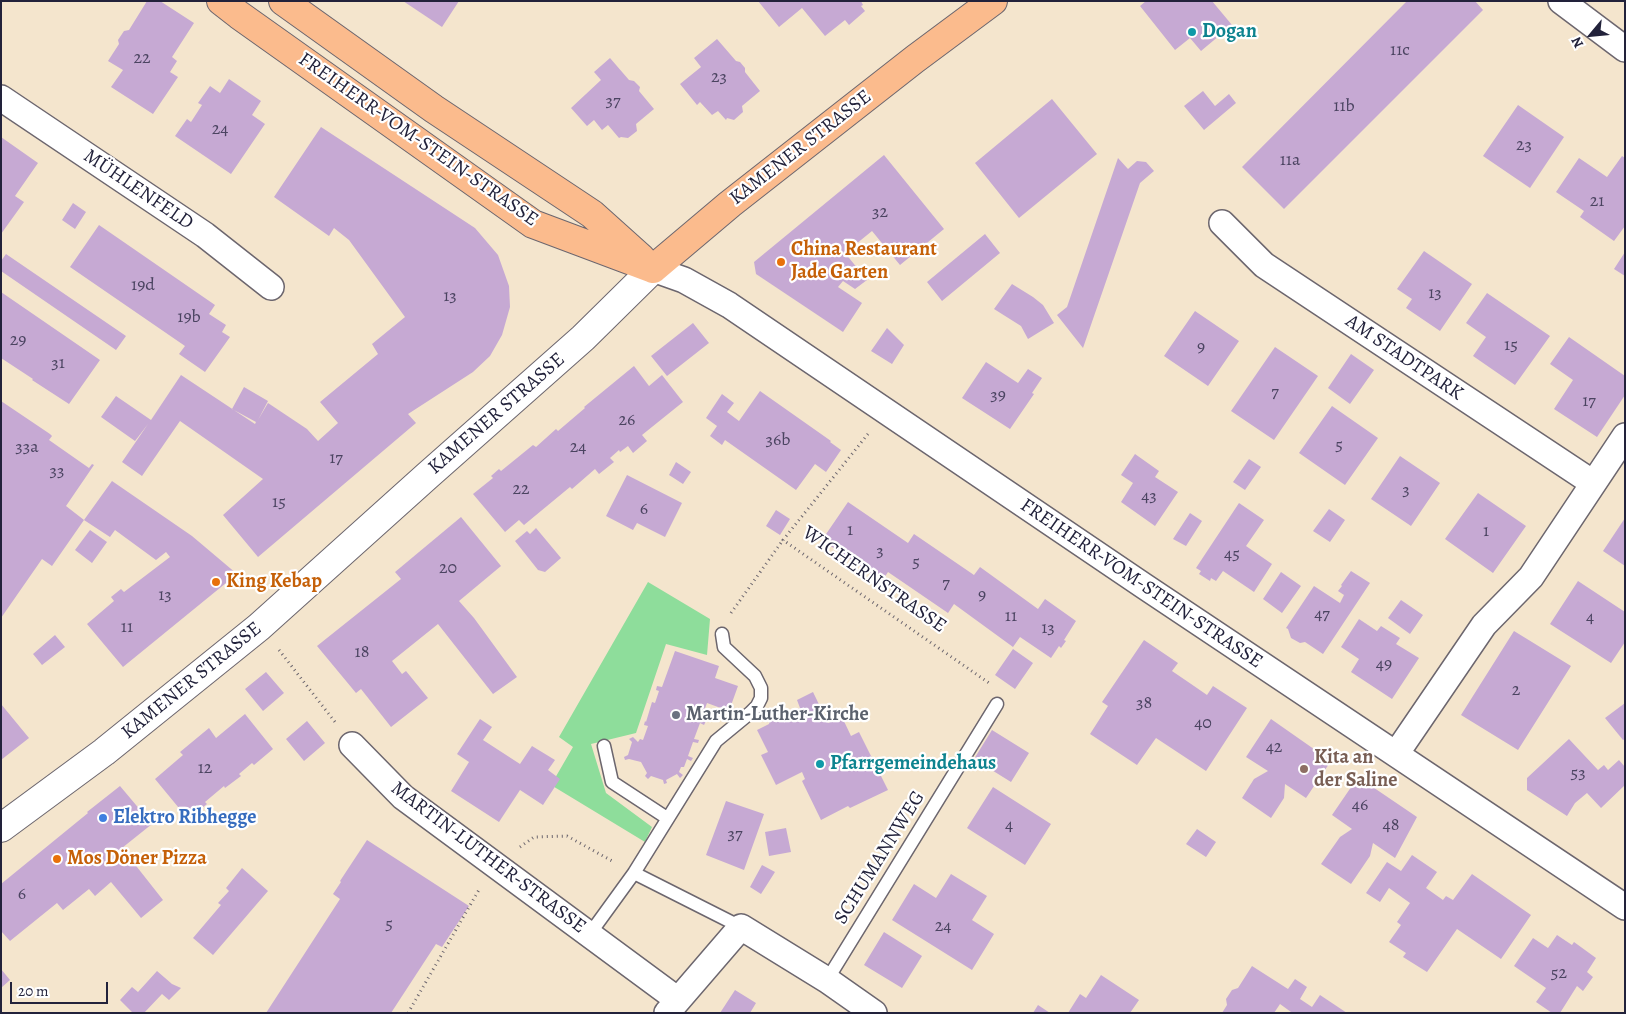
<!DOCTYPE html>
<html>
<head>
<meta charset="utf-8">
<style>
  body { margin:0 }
  #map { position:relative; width:1626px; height:1014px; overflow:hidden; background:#f4e5cd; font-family:Alegreya,serif }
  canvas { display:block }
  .frame { position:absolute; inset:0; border:2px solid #22223b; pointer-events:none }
  .north { position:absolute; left:1566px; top:10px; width:50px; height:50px; -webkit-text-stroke:4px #fff; paint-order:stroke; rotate:242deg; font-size:14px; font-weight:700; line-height:20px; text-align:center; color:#22223b }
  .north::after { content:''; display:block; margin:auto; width:18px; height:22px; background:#22223b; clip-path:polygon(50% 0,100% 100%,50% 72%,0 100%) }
  .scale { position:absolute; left:10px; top:982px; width:98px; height:22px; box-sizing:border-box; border:2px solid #22223b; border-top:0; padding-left:6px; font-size:15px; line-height:18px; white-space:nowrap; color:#22223b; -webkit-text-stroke:4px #fff; paint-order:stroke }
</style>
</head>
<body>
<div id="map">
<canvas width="1626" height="1014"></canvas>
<div class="frame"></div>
<div class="north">N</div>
<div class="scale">20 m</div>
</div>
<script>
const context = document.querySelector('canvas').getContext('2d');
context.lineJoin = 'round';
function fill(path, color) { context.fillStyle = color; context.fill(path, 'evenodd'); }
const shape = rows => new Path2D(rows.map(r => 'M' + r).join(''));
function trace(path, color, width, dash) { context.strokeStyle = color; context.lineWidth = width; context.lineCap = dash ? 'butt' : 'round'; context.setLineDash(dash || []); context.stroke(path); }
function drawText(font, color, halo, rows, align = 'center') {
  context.font = font + ' Alegreya,serif'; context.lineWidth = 4.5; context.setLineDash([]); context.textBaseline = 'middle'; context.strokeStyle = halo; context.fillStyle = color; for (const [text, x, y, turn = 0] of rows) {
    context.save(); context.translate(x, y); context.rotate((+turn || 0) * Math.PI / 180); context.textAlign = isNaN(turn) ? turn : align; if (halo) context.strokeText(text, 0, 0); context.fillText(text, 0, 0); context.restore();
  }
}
fill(shape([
  [648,582,710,619,707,655,666,644,636,733,591,744,606,793,652,827,645,842,551,785,573,747,559,737]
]), '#8edd9b');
fill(shape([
  [147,1,160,1,194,23,172,57,177,61,170,72,178,77,153,114,111,87,123,70,108,61,119,44,118,40,124,31,129,30],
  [403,1,459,1,442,27],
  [758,1,861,1,863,5,861,6,865,11,849,25,845,20,825,36,802,8,779,27],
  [1146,1,1212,1,1232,25,1201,51,1190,38,1175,50,1140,6],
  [1407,1,1475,1,1483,10,1284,209,1242,167],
  [717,39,736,61,740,62,745,68,745,72,760,91,742,106,743,112,734,120,727,118,726,120,718,111,712,115,700,102,697,105,680,84,701,67,694,58],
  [610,58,629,80,634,81,640,87,639,91,654,109,636,124,637,131,628,138,621,137,619,138,608,125,602,130,594,120,587,126,571,108,601,80,594,72],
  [229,79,261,101,252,115,265,124,231,174,175,136,187,119,191,122,202,105,198,103,210,86,220,93],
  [1203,91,1215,106,1229,94,1236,103,1204,130,1184,106],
  [1052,99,1097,154,1019,218,975,163],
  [1518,105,1564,137,1530,188,1483,156],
  [321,127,475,228,498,255,509,286,510,307,502,335,490,356,473,372,408,414,416,423,258,557,223,515,263,479,180,421,142,476,122,462,148,424,135,441,101,417,116,396,151,420,181,375,255,424,256,422,232,409,244,387,268,401,258,420,268,403,307,429,318,441,338,423,320,402,378,354,372,344,405,317,349,240,334,228,329,236,274,197],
  [1,137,38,163,15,196,24,202,1,234],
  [884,155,944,229,900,265,872,231,845,253,867,280,855,289,843,281,838,287,862,303,843,332,756,274,754,262],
  [1622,156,1625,158,1625,226,1614,241,1580,217,1584,211,1556,192,1579,158,1607,177],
  [1118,158,1128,169,1137,161,1146,162,1154,171,1140,183,1083,348,1057,315,1067,307],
  [73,203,86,212,75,229,62,220],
  [99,225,215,305,209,314,226,325,222,332,230,337,205,372,179,354,185,346,70,267],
  [985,234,1000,253,942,301,927,282],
  [1424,251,1472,284,1440,331,1406,308,1412,299,1397,289],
  [1625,252,1625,276,1614,269],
  [6,254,126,336,116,350,1,271,1,261],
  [1012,284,1033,297,1043,305,1054,323,1028,339,1021,326,994,309],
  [1,292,100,360,69,404,32,380,33,379,1,358],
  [1487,293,1550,336,1515,385,1473,356,1486,337,1466,323],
  [1195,311,1239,341,1208,386,1164,356],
  [693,323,709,343,667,376,651,356],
  [887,328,904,345,892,364,871,351],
  [1569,337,1625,376,1625,395,1597,437,1554,409,1573,380,1550,364],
  [1275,347,1318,376,1274,440,1231,411],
  [1351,354,1374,370,1350,404,1328,388],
  [986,362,1018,383,1028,369,1042,378,1032,393,1034,394,1010,429,962,398],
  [634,366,649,386,662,375,683,402,642,435,647,441,633,453,628,446,620,452,619,450,610,458,614,462,599,474,595,469,572,489,570,487,524,525,519,520,505,532,473,494,493,478,491,476,499,469,501,471,533,445,536,447,556,429,558,431,585,408,584,407],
  [760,391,831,441,830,442,841,450,826,472,815,464,796,490,725,440,722,445,710,436,717,426,706,418,722,394,734,403,727,412,739,421],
  [1,401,50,434,52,436,49,440,89,468,92,464,94,465,66,506,84,520,52,566,42,559,1,618],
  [1332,406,1378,438,1345,485,1299,453],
  [1135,454,1159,471,1155,477,1178,492,1155,526,1121,502,1133,483,1121,475],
  [1400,456,1440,483,1411,526,1371,499],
  [1249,459,1261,467,1245,490,1233,482],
  [676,462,691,472,683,484,669,475],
  [627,475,682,503,665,537,637,523,633,530,606,516],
  [112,481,192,536,237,574,123,667,87,624,114,601,111,597,121,589,124,592,170,557,166,552,156,560,115,530,110,537,84,520],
  [1478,493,1526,526,1493,573,1445,539],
  [848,502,908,543,914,534,974,575,980,567,1038,609,1045,599,1076,621,1064,640,1066,641,1061,648,1059,646,1051,658,1020,637,1013,647,954,604,948,613,888,572,882,581,851,560,822,540],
  [1239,503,1264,520,1246,546,1272,564,1254,592,1223,571,1216,581,1211,578,1210,581,1199,574,1201,571,1196,568],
  [1329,509,1345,520,1330,542,1313,531],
  [776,510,790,519,780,535,766,526],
  [1190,513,1202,521,1186,546,1173,539],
  [461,517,501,566,459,601,474,618,517,677,493,694,438,624,392,661,402,674,406,671,428,698,391,727,361,689,356,693,317,646,401,579,395,572],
  [1625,518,1625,566,1603,551],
  [536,528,561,558,545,572,538,570,515,541,527,531,530,534],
  [90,530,107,542,92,563,75,550],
  [1351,571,1370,583,1323,654,1305,642,1300,643,1291,638,1288,629,1286,628,1314,586,1340,603,1344,595,1338,591,1342,586,1341,585],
  [1281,572,1301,586,1282,613,1263,599],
  [1578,581,1625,612,1625,642,1611,663,1550,624],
  [1401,600,1423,615,1410,634,1388,618],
  [1359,619,1377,631,1381,626,1400,638,1396,644,1419,658,1392,699,1351,672,1359,659,1341,647],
  [1514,631,1571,666,1518,750,1461,715],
  [55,635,65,647,42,665,33,654],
  [1144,640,1178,663,1172,671,1194,686,1207,695,1213,686,1247,708,1206,771,1156,738,1137,765,1090,734,1108,706,1102,702],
  [1013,649,1033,663,1015,689,995,675],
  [675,651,719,666,715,678,738,686,729,711,707,703,701,719,706,721,704,725,700,723,694,739,699,740,698,743,693,742,688,756,693,758,691,761,687,759,684,767,681,767,679,772,683,775,680,778,677,774,666,780,667,783,664,784,663,780,651,776,648,779,645,776,647,773,641,762,629,759,625,760,624,757,628,755,632,742,629,739,633,737,638,742,640,739,643,740,648,726,644,725,645,721,646,722,652,702,655,703,659,691,656,690,657,686,662,687],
  [266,672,284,693,263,711,245,689],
  [813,692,828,723,842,717,851,736,859,732,888,790,850,808,848,806,821,820,802,781,805,779,802,772,776,785,761,755,768,752,757,730,769,724,773,712,784,716,800,708,797,700],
  [1625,703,1625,739,1623,740,1605,718],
  [1,704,29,738,1,760],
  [245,714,273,749,254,765,252,763,239,774,241,776,225,788,224,786,205,802,207,804,188,819,155,779,183,755,180,752,209,728,216,738],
  [480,719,492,727,483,740,520,764,532,746,555,760,548,770,560,779,543,805,520,790,499,822,451,791,469,762,457,754],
  [1271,719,1331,761,1306,798,1285,784,1284,798,1271,818,1242,798,1254,779,1268,771,1246,757],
  [307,721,325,743,304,761,286,739],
  [992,730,1029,753,1011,782,974,759],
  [1569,739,1598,770,1604,765,1608,770,1619,760,1625,767,1625,785,1601,808,1587,793,1575,803,1567,816,1527,790,1527,778],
  [1358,777,1417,817,1395,858,1373,843,1370,856,1351,884,1321,864,1340,837,1352,829,1332,815],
  [120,786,152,824,122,848,163,900,141,918,111,882,95,896,89,889,63,910,57,903,10,941,1,931,1,884,88,813,87,812],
  [993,787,1051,824,1025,865,967,828],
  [726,801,764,814,744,870,706,855],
  [786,828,791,852,769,856,765,832],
  [1197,829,1216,842,1206,857,1186,844],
  [367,840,469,906,442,947,436,944,391,1013,266,1013,340,899,333,894,341,882,340,881],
  [1412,855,1437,872,1426,888,1443,900,1446,896,1453,900,1472,874,1531,915,1501,959,1457,929,1427,972,1403,957,1406,953,1389,942,1401,925,1397,922,1410,903,1389,888,1380,902,1366,893,1387,862,1401,871],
  [762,865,775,872,761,894,750,887],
  [242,868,268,891,213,955,193,938,221,905,218,903,229,891,226,888],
  [951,874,987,896,972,920,994,934,972,970,892,920,914,884,936,898],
  [884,932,922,956,902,988,864,965],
  [1557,935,1572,945,1574,942,1596,958,1587,972,1593,977,1583,991,1577,986,1560,1013,1552,1013,1536,1002,1546,988,1514,966,1533,938,1548,948],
  [1252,966,1288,989,1295,979,1307,987,1300,999,1312,1007,1320,995,1347,1013,1291,1013,1291,1012,1280,1004,1274,1013,1222,1013,1227,1005,1226,999,1232,990,1238,988],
  [1,969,10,980,1,988],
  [157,971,172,984,181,988,169,1000,162,994,144,1013,133,1013,120,1000,132,987,138,992],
  [1101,975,1139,1000,1130,1013,1068,1013,1080,994,1086,998],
  [735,990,756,1003,750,1013,720,1013],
  [1038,1005,1050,1013,1033,1013]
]), '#c6a9d3');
const service = shape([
  [604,746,612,782,667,818],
  [634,873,741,927],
  [589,935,634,873,716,741,750,713,757,706,761,698,761,688,755,676,724,647,722,634],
  [827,980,997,704]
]);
const minor = shape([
  [1561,1,1625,49],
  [1,98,205,235,271,287],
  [1222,223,1264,265,1593,483],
  [653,269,684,280,729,305,1144,586,1625,907],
  [352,745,403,797,678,1000],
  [1396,754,1484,625,1531,577,1625,436],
  [667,1013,741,927,827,980,874,1013]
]);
const tertiary = shape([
  [1,828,104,752,259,627,427,476,583,338,653,269]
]);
const primary = shape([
  [221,1,239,15,533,224,653,269],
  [283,1,434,109,592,214,641,258],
  [653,269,730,204,915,59,993,1]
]);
trace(service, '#6c666e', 15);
trace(minor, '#6c666e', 28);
trace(tertiary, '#6c666e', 30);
trace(primary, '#6c666e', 30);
trace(shape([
  [868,434,783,540,989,683],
  [731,613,783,540],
  [279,650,335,722],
  [520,847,534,837,567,836,614,862],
  [408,1013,480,888]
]), '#6c666e', 3, [1, 4]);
trace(service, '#fff', 12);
trace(minor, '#fff', 25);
trace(tertiary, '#fff', 28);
trace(primary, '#fbbb8d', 28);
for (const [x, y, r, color] of [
  [1192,32,5,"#0f9aa8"],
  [781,262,5,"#e8710a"],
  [216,582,5,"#e8710a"],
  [676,715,5,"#6b7280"],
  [820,764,5,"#0f9aa8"],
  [1304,769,5,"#8d6e63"],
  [103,818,5,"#3f7fe0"],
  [57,859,5,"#e8710a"]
]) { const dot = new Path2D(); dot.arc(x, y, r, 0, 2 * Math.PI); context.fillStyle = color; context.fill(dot); trace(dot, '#fff', 2); }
drawText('18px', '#4b4461', null, [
  ["11c",1400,51],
  ["22",142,59],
  ["23",719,78],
  ["37",613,102],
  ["11b",1344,107],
  ["24",220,130],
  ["23",1524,146],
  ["11a",1290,161],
  ["21",1597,202],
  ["32",880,213],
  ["19d",143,286],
  ["13",1435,294],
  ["13",450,297],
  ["19b",189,318],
  ["29",18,341],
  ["15",1511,346],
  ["9",1201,348],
  ["31",58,364],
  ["7",1275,393],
  ["39",998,396],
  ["17",1589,402],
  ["26",627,421],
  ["36b",778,441],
  ["5",1339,446],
  ["33a",27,448],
  ["24",578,448],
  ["17",336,459],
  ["33",57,472],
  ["22",521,490],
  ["3",1406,491],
  ["43",1149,497],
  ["15",279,503],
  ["6",644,510],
  ["1",850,531],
  ["1",1486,532],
  ["3",880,552],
  ["45",1232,555],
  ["5",916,563],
  ["20",448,569],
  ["7",946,584],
  ["13",165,596],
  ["9",982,596],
  ["47",1322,615],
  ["11",1011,617],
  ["4",1590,618],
  ["11",127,628],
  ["13",1048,629],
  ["18",362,653],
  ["49",1384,665],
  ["2",1516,691],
  ["38",1144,704],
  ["40",1203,724],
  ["42",1274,748],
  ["12",205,769],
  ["53",1578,774],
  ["46",1360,806],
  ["4",1009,826],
  ["48",1391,826],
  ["37",735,835],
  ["6",22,895],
  ["5",389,925],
  ["24",943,927],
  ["52",1559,974]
]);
drawText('bold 20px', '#0d838f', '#fff', [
  ["Dogan",1202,32],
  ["Pfarrgemeindehaus",830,764]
], 'left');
drawText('20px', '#22223b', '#fff', [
  ["FREIHERR-VOM-STEIN-STRASSE",418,140,35],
  ["KAMENER STRASSE",801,148,-38],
  ["MÜHLENFELD",138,190,34],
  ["AM STADTPARK",1404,358,34],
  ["KAMENER STRASSE",497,414,-41],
  ["WICHERNSTRASSE",874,580,35],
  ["FREIHERR-VOM-STEIN-STRASSE",1141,584,34],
  ["KAMENER STRASSE",192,681,-39],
  ["MARTIN-LUTHER-STRASSE",488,858,37],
  ["SCHUMANNWEG",880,858,-58]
]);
drawText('bold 20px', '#c56008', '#fff', [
  ["China Restaurant",791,250],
  ["Jade Garten",791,273],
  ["King Kebap",226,582],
  ["Mos Döner Pizza",67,859]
], 'left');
drawText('bold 20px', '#5b616d', '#fff', [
  ["Martin-Luther-Kirche",686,715]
], 'left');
drawText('bold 20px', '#785e54', '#fff', [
  ["Kita an",1314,758],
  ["der Saline",1314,781]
], 'left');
drawText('bold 20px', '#366cbe', '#fff', [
  ["Elektro Ribhegge",113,818]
], 'left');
</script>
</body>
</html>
